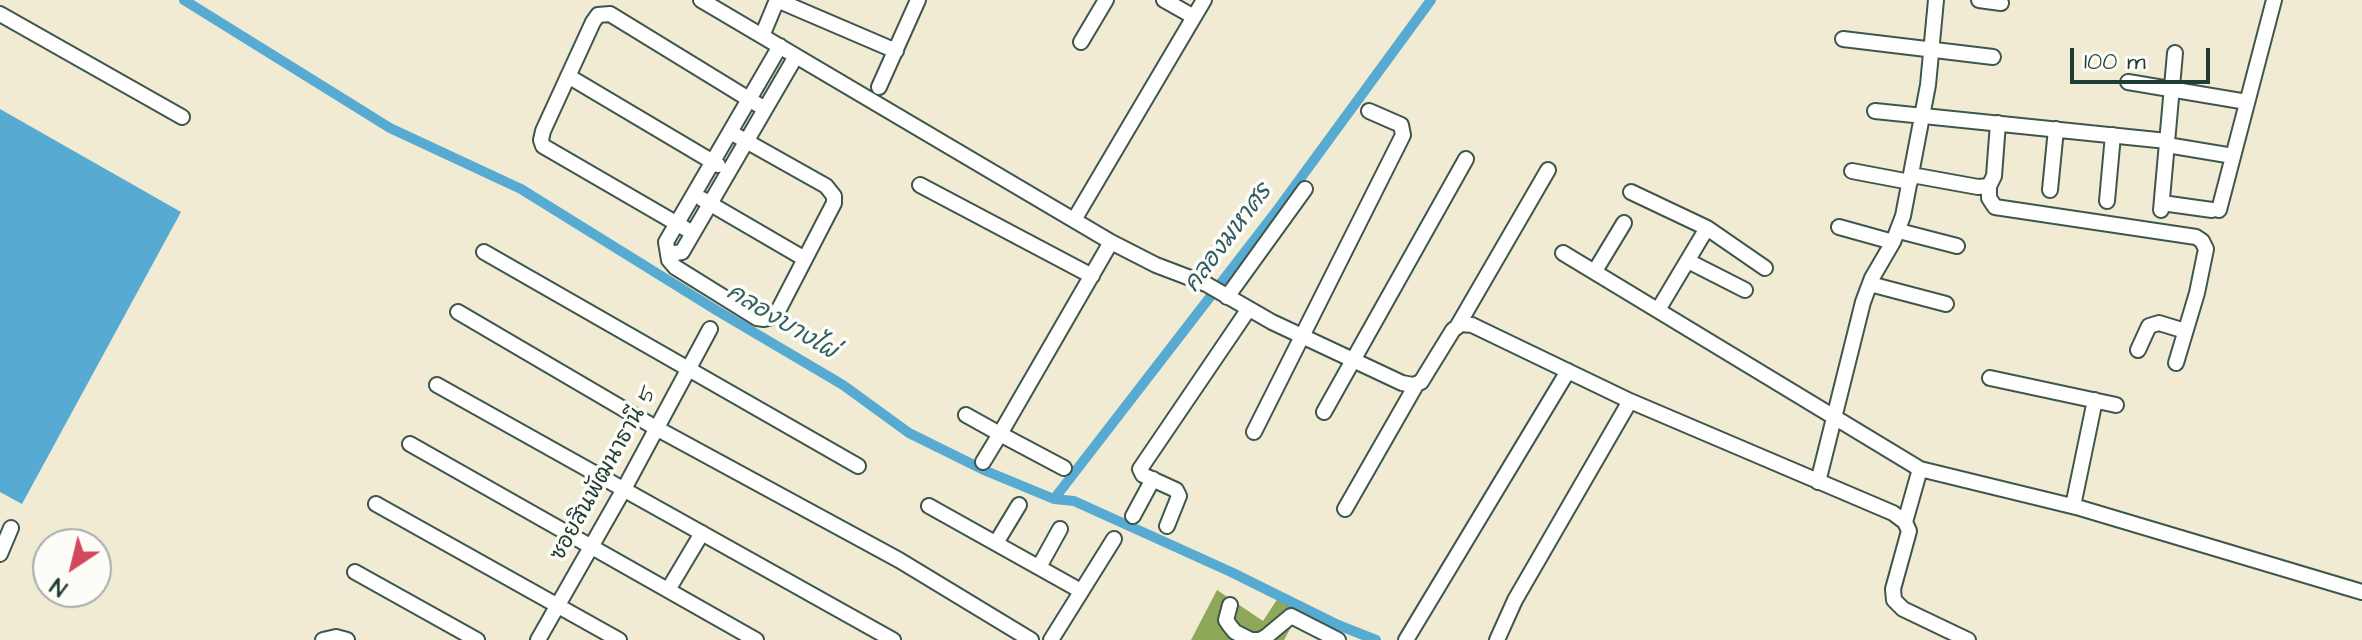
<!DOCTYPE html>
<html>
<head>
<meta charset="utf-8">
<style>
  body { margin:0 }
  #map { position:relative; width:2362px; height:640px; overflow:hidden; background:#f0ebd2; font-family:"Architects Daughter",sans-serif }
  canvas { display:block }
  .north { position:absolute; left:32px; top:528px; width:80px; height:80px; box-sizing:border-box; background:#fdfcf7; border:2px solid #a4b0a9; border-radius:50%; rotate:215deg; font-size:22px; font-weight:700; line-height:32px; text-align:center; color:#1f3d34 }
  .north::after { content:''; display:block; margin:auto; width:28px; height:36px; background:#d1495b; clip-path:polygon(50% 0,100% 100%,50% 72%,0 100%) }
  .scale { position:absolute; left:2070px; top:48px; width:140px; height:36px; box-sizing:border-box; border:4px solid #1f3d34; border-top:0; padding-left:10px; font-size:24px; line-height:28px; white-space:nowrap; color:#1f3d34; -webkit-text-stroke:6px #fdfcf7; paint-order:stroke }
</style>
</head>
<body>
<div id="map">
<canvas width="2362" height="640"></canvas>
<div class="north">N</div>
<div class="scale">100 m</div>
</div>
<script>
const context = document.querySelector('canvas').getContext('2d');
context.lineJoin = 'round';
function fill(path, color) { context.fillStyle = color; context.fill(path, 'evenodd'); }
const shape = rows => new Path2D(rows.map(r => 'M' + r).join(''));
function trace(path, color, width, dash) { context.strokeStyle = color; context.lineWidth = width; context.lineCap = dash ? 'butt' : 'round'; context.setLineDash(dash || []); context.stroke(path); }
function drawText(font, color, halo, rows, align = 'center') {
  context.font = font + ' "Architects Daughter","Playpen Sans Thai",sans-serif'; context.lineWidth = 7; context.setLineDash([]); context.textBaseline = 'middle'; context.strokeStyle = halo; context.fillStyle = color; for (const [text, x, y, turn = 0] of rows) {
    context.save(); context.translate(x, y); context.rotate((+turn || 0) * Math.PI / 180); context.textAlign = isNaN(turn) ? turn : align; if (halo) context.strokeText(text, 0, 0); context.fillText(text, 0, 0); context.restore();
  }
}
fill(shape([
  [1217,590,1263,621,1278,598,1299,612,1284,640,1191,640]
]), '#8fa758');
fill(shape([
  [0,109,181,212,22,504,0,492]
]), '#57abd3');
trace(shape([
  [184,0,390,128,521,189,716,310,843,385,909,433,986,471,1054,499,1074,501,1231,572,1338,625,1376,640],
  [1054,499,1278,209,1431,0]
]), '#57abd3', 10);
const minor = shape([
  [701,0,1111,242,1156,265,1206,284,1272,322,1402,383,1413,385,1421,382,1453,330,1461,324,1472,325,1630,401,1893,513,1905,522,1909,531,1893,589,1894,600,1903,609,1968,640],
  [777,0,896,51],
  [1164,0,1194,17],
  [1979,0,2001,3],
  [0,14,182,117],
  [762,36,777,0],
  [1843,39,1993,57],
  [1081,42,1106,0],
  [568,76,718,165],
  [2128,82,2241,101],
  [879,87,918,0],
  [1875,111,2167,141],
  [730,132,826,186,834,196,834,203,778,311,772,317,764,319,757,318,675,267,669,260,666,242,780,46],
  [2167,145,2227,155],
  [1852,171,1910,182],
  [1912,175,1978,187,1989,186,1994,176,1998,123],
  [920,185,1092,276],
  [1989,186,1989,198,1995,207,2196,237,2202,241,2206,249,2197,293,2176,363],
  [2050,190,2056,129],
  [1631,192,1707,228,1765,268],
  [702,199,805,259],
  [2107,201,2113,135],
  [2162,203,2212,210],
  [2161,210,2175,53],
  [2219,210,2274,0],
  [1074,220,1204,0],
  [1839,227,1893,242],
  [1899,231,1957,246],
  [693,233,543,146,541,140,543,131,593,22,598,15,610,14,765,109],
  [484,252,858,466],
  [1563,253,1920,469],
  [669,254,682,252,796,56],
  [1688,261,1745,290],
  [1595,271,1624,223],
  [1870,284,1946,304],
  [1227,297,1305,189],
  [1658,310,1707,228],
  [458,312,656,428,899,560,1031,640],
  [1457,327,1548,170],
  [2138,350,2149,326,2159,323,2185,331],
  [1990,378,2116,405],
  [437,385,893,640],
  [1324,412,1466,159],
  [966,415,1000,434,983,462],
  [1254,432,1403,135,1401,125,1369,111],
  [410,444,756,640],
  [1064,468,1000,434,1111,242],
  [1818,482,1863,302,1872,278,1893,242,1903,216,1928,85,1936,0],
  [376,504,619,640],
  [929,506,1081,591],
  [2073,506,2095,400],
  [1345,509,1416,385],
  [1133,516,1153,479],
  [1905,522,1920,469,2080,508,2362,592],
  [1167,526,1179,496,1176,490,1143,475,1140,469,1248,310],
  [996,543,1019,505],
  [0,554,11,528],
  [1039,567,1060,529],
  [355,572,477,640],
  [668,590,702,533],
  [1230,605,1226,620,1230,626,1235,632,1251,640,1260,640,1267,636,1291,616,1338,640],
  [323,640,336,637,347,640],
  [538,640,624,489,710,329],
  [1051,640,1114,539],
  [1406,640,1568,371],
  [1497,640,1515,600,1630,401]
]);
trace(minor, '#3e574c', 18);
trace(minor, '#fff', 14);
drawText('22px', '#1f3d34', '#fdfcf7', [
  ["ซอยสินพัฒนาธานี 5",605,474,-61]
]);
drawText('italic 24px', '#305e64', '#fdfcf7', [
  ["คลองมหาศร",1229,239,-53],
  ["คลองบางไผ่",781,323,31]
]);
</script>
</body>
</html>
